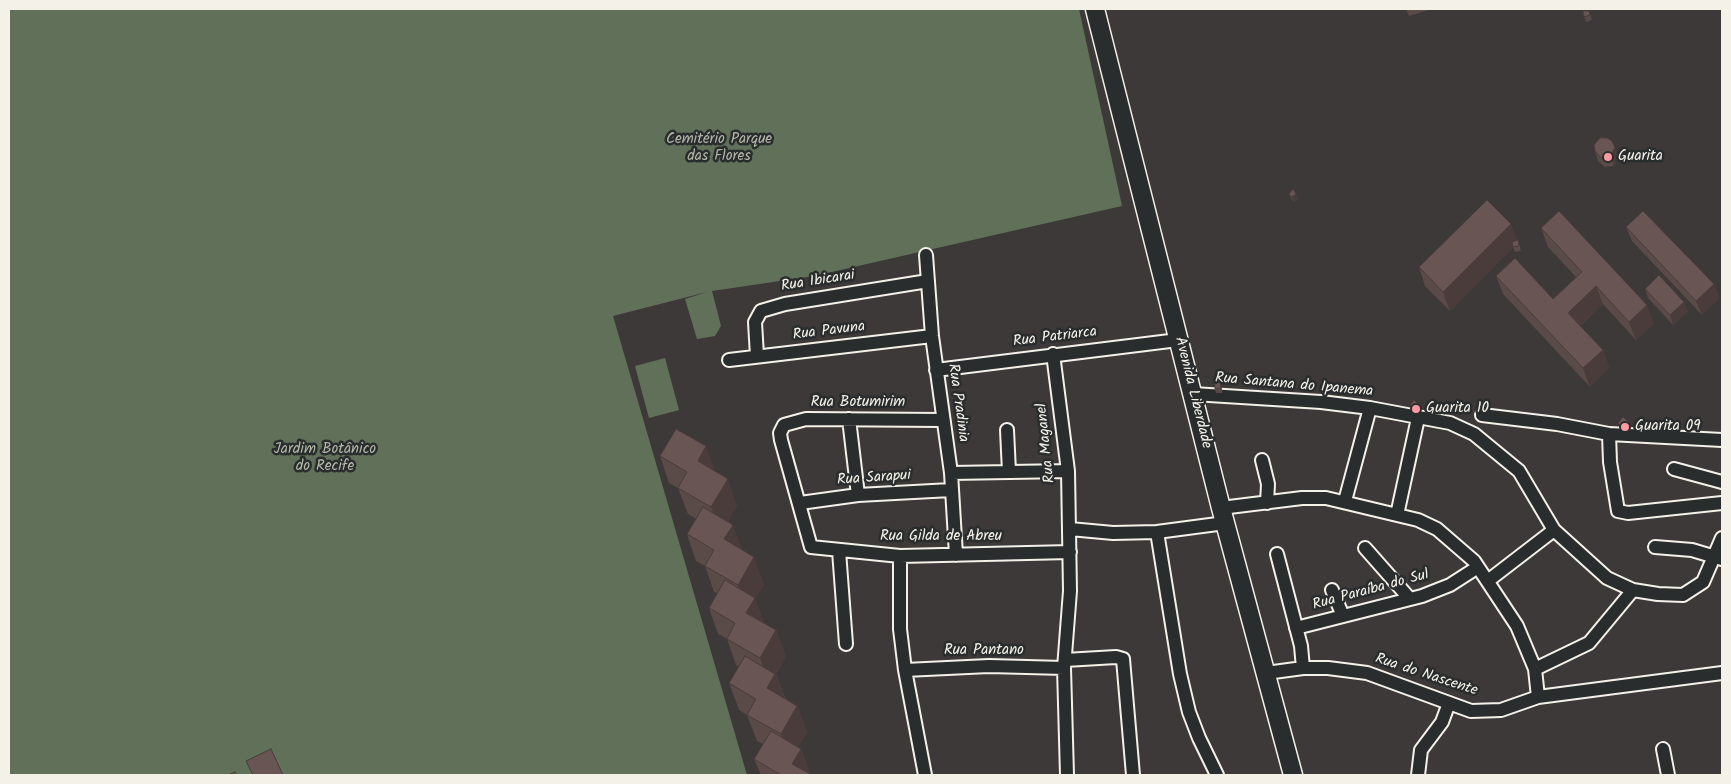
<!DOCTYPE html>
<html>
<head>
<meta charset="utf-8">
<style>
  body { margin:0 }
  #map { position:relative; width:1731px; height:784px; overflow:hidden; background:#3d3939; font-family:Kalam,sans-serif }
  canvas { display:block }
  .frame { position:absolute; inset:0; border:10px solid #f4f1e8; pointer-events:none }
</style>
</head>
<body>
<div id="map">
<canvas width="1731" height="784"></canvas>
<div class="frame"></div>
</div>
<script>
const context = document.querySelector('canvas').getContext('2d');
context.lineJoin = 'round';
function fill(path, color) { context.fillStyle = color; context.fill(path, 'evenodd'); }
const shape = rows => new Path2D(rows.map(r => 'M' + r).join(''));
function trace(path, color, width, dash) { context.strokeStyle = color; context.lineWidth = width; context.lineCap = dash ? 'butt' : 'round'; context.setLineDash(dash || []); context.stroke(path); }
function drawText(font, color, halo, rows, align = 'center') {
  context.font = font + ' Kalam,sans-serif'; context.lineWidth = 5; context.setLineDash([]); context.textBaseline = 'middle'; context.strokeStyle = halo; context.fillStyle = color; for (const [text, x, y, turn = 0] of rows) {
    context.save(); context.translate(x, y); context.rotate((+turn || 0) * Math.PI / 180); context.textAlign = isNaN(turn) ? turn : align; if (halo) context.strokeText(text, 0, 0); context.fillText(text, 0, 0); context.restore();
  }
}
fill(shape([
  [9,9,1079,9,1122,206,814,276,712,291,721,326,715,336,697,339,685,299,707,292,613,316,747,775,9,775],
  [665,358,679,410,649,418,635,366]
]), '#617058');
const minor = shape([
  [926,255,932,336,951,473,956,555],
  [1053,354,1068,471,1070,591,1064,668,1067,775],
  [757,356,755,322,761,311,785,304,928,281],
  [729,360,932,336],
  [936,370,1178,340],
  [1193,394,1321,402,1370,408,1450,423,1474,434,1519,471,1554,530,1607,578,1633,590,1658,594,1683,595,1703,582,1722,538],
  [1482,415,1557,424,1609,434,1722,440],
  [849,419,858,495],
  [942,420,806,419,784,425,780,433,781,440,811,547,900,556,1070,552],
  [1007,430,1009,472],
  [1609,434,1610,462,1618,511,1628,513,1722,503],
  [1262,460,1268,484,1267,503],
  [1674,469,1722,482],
  [951,473,1068,471],
  [1345,501,1370,408],
  [800,503,858,495,951,490],
  [1221,508,1302,498,1326,498,1418,520,1437,529,1474,561,1517,626,1535,669,1538,697],
  [1397,515,1418,418],
  [1070,529,1113,533,1157,532,1225,523],
  [1157,532,1180,674,1189,712,1199,738,1217,775],
  [1655,547,1692,550,1722,559],
  [1365,548,1410,599],
  [839,551,846,644],
  [1277,554,1301,646,1303,668],
  [900,556,900,629,905,670,925,775],
  [1489,580,1554,530],
  [1332,590,1343,616],
  [1296,628,1422,596,1450,585,1478,567],
  [1065,660,1116,657,1123,659,1133,775],
  [1535,669,1589,643,1633,590],
  [905,670,989,666,1064,668],
  [1266,673,1303,668,1328,668,1367,673,1471,711,1501,710,1538,697,1722,673],
  [1663,749,1668,775],
  [1418,775,1421,750,1442,722,1449,703]
]);
const secondary = shape([
  [1095,9,1221,508,1293,775]
]);
trace(minor, '#f4f1e8', 16);
trace(secondary, '#f4f1e8', 21);
trace(minor, '#2a2d2e', 12);
trace(secondary, '#2a2d2e', 18);
fill(shape([
  [1406,9,1432,9,1409,16],
  [1589,11,1592,20,1586,22,1584,17],
  [1595,151,1618,157,1614,166,1605,167,1598,161],
  [1289,194,1298,198,1294,202,1291,198],
  [1626,227,1714,284,1719,298,1702,315,1632,241],
  [1541,228,1654,323,1636,340,1603,304,1580,326,1603,350,1609,368,1590,387,1503,294,1496,276,1553,299,1576,277,1548,247],
  [1518,240,1521,251,1515,252,1513,247,1450,311,1425,286,1419,267],
  [1645,289,1688,311,1673,325,1648,298],
  [1222,387,1222,393,1216,393,1215,389],
  [1410,405,1420,409,1416,413,1412,410],
  [1620,426,1631,427,1627,432,1622,431],
  [660,456,715,471,737,505,728,521,742,550,764,584,755,599,764,623,776,630,786,657,776,674,785,698,797,706,807,732,798,747,801,749,810,774,812,775,761,775,754,759,763,744,757,741,747,715,739,710,729,683,739,667,736,665,727,639,718,634,709,608,717,593,714,592,705,566,696,561,687,534,696,519,688,514,678,488,669,483]
]), '#5a4a48');
fill(shape([
  [1615,148,1618,157,1614,166,1610,156],
  [1296,194,1298,198,1294,202,1292,197],
  [1511,224,1518,242,1450,311,1443,292],
  [1714,284,1719,298,1702,315,1696,301],
  [1596,286,1603,304,1574,331,1568,313],
  [1684,302,1688,311,1673,325,1670,315],
  [1647,305,1654,323,1636,340,1629,322],
  [1603,350,1609,368,1590,387,1583,368],
  [1419,405,1420,409,1416,413,1414,409],
  [1629,422,1631,427,1627,432,1625,428],
  [706,446,716,473,698,461],
  [728,479,737,505,721,534,711,507],
  [733,525,743,551,724,539],
  [754,557,764,584,755,599,764,624,746,613,747,611,738,585],
  [776,630,786,657,776,674,785,700,767,688,769,684,760,658],
  [797,706,807,732,790,760,781,734],
  [801,749,810,775,792,764]
]), '#4a3c3b');
const building = shape([
  [1583,11,1589,11,1590,15,1584,17,1583,11],
  [1600,138,1607,138,1612,141,1615,148,1610,156,1601,158,1595,151,1594,145,1600,138],
  [1293,189,1296,194,1292,197,1289,194,1293,189],
  [1487,200,1511,224,1443,292,1419,267,1487,200],
  [1559,211,1647,305,1629,322,1596,286,1568,313,1603,350,1583,368,1496,276,1515,258,1553,299,1582,272,1541,228,1559,211],
  [1643,211,1714,284,1696,301,1626,227,1643,211],
  [1518,240,1519,246,1513,247,1512,242,1518,240],
  [1659,275,1684,302,1670,315,1645,289,1659,275],
  [1215,382,1220,382,1221,388,1215,389,1215,382],
  [1414,400,1419,405,1414,409,1410,405,1414,400],
  [1623,417,1629,422,1625,428,1620,426,1618,423,1623,417],
  [676,429,706,446,698,461,728,479,711,507,678,488,687,472,660,456,676,429],
  [703,507,733,525,724,539,754,557,738,585,705,566,714,550,687,534,703,507],
  [725,580,755,598,746,613,776,630,760,658,727,639,735,623,709,608,725,580],
  [745,656,775,674,767,688,797,706,781,734,747,715,756,699,729,683,745,656],
  [771,731,801,749,792,764,812,775,781,775,754,759,771,731],
  [271,749,283,775,253,775,246,761,271,749],
  [235,772,237,775,228,775,235,772]
]);
fill(building, '#695654');
trace(building, '#4a3c3b', 1);
for (const [x, y, r, color] of [
  [1608,157,5,"#ff9aa2"],
  [1416,409,5,"#ff9aa2"],
  [1625,427,5,"#ff9aa2"]
]) { const dot = new Path2D(); dot.arc(x, y, r, 0, 2 * Math.PI); context.fillStyle = color; context.fill(dot); trace(dot, '#2a2d2e', 2); }
drawText('15px', '#b2b7a7', '#2a2d2e', [
  ["Cemitério Parque",719,140],
  ["das Flores",719,157],
  ["Jardim Botânico",325,450],
  ["do Recife",325,467]
]);
drawText('15px', '#f4f1e8', '#2a2d2e', [
  ["Guarita",1618,157],
  ["Guarita 10",1426,409],
  ["Guarita 09",1635,427]
], 'left');
drawText('15px', '#f4f1e8', '#2a2d2e', [
  ["Rua Ibicarai",818,282,-9],
  ["Rua Pavuna",829,332,-7],
  ["Rua Patriarca",1055,338,-7],
  ["Rua Santana do Ipanema",1294,386,5],
  ["Avenida Liberdade",1192,393,76],
  ["Rua Botumirim",858,403],
  ["Rua Pradinia",957,403,82],
  ["Rua Maganel",1047,443,-96],
  ["Rua Sarapui",874,479,-4],
  ["Rua Gilda de Abreu",941,537],
  ["Rua Paraíba do Sul",1371,591,-15],
  ["Rua Pantano",984,651],
  ["Rua do Nascente",1426,676,18]
]);
</script>
</body>
</html>
